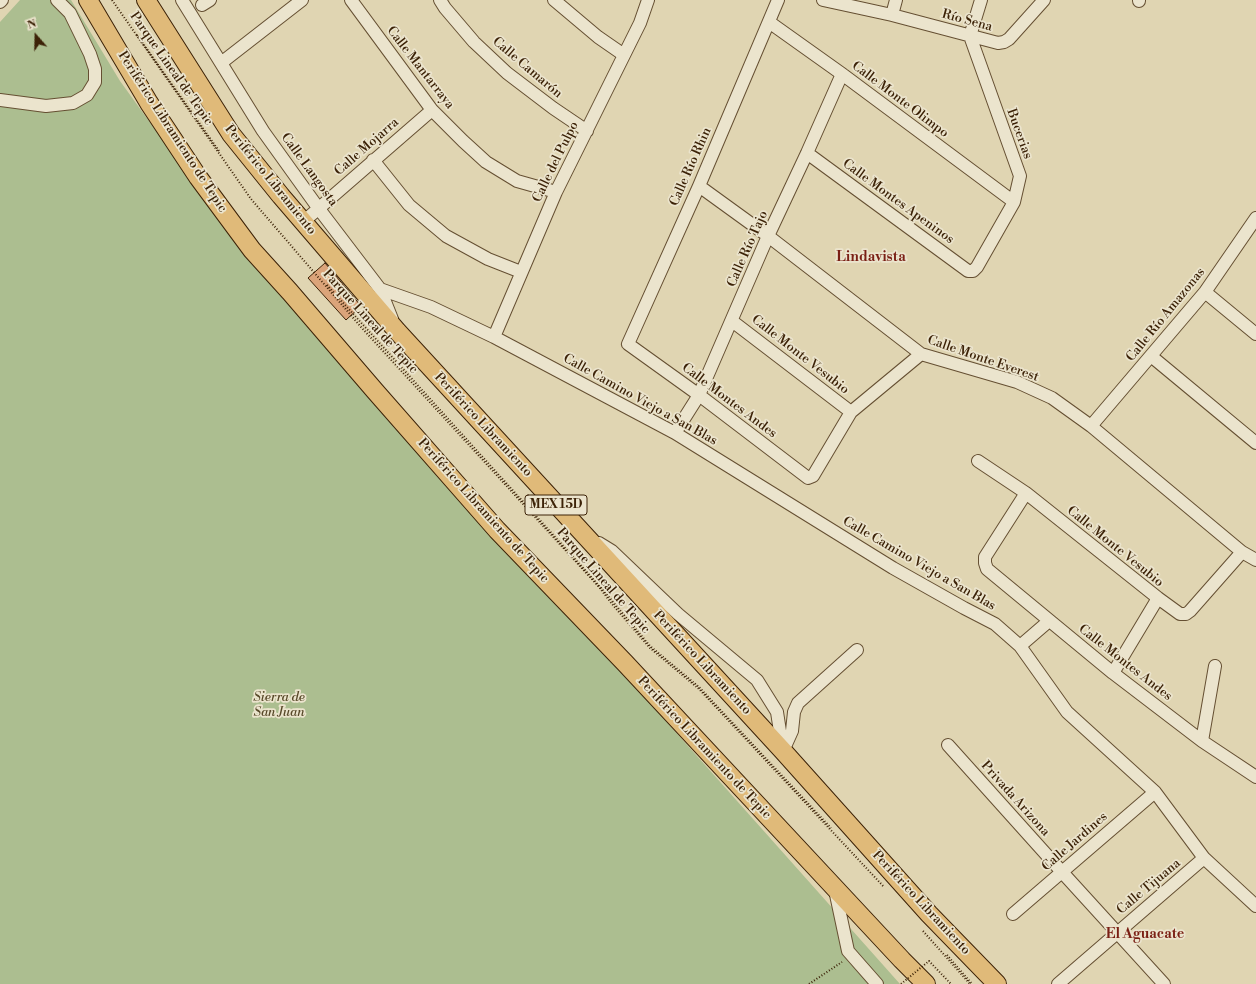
<!DOCTYPE html>
<html>
<head>
<meta charset="utf-8">
<style>
  body { margin:0 }
  #map { position:relative; width:1256px; height:984px; overflow:hidden; background:#e0d5b2; font-family:"Libre Bodoni",serif }
  canvas { display:block }
  .north { position:absolute; left:16px; top:16px; width:40px; height:40px; -webkit-text-stroke:3px #ebe4cd; paint-order:stroke; rotate:340deg; font-size:11px; font-weight:700; line-height:16px; text-align:center; color:#3c2207 }
  .north::after { content:''; display:block; margin:auto; width:14px; height:18px; background:#3c2207; clip-path:polygon(50% 0,100% 100%,50% 72%,0 100%) }
</style>
</head>
<body>
<div id="map">
<canvas width="1256" height="984"></canvas>
<div class="north">N</div>
</div>
<script>
const context = document.querySelector('canvas').getContext('2d');
context.lineJoin = 'round';
function fill(path, color) { context.fillStyle = color; context.fill(path, 'evenodd'); }
const shape = rows => new Path2D(rows.map(r => 'M' + r).join(''));
function trace(path, color, width, dash) { context.strokeStyle = color; context.lineWidth = width; context.lineCap = dash ? 'butt' : 'round'; context.setLineDash(dash || []); context.stroke(path); }
function drawText(font, color, halo, rows, align = 'center') {
  context.font = font + ' "Libre Bodoni",serif'; context.lineWidth = 3.5; context.setLineDash([]); context.textBaseline = 'middle'; context.strokeStyle = halo; context.fillStyle = color; for (const [text, x, y, turn = 0] of rows) {
    context.save(); context.translate(x, y); context.rotate((+turn || 0) * Math.PI / 180); context.textAlign = isNaN(turn) ? turn : align; if (halo) context.strokeText(text, 0, 0); context.fillText(text, 0, 0); context.restore();
  }
}
fill(shape([
  [20,0,71,0,120,81,180,164,478,510,900,984,0,984,0,22]
]), '#acbe90');
const building = shape([
  [325,263,361,306,346,320,308,278,325,263]
]);
fill(building, '#dba47a');
trace(building, '#3c2207', 1);
const minor = shape([
  [182,0,263,131,319,209,380,289,392,319],
  [351,0,432,110,463,141,486,162,517,181,556,192],
  [440,0,445,8,474,42,507,73,553,108,587,131],
  [554,0,598,37,624,55],
  [778,0,699,186,628,344,699,395,808,478,813,476,851,412,921,354],
  [823,0,892,15,998,43,1004,42,1009,39,1044,0],
  [1139,1,1139,0],
  [0,2,2,0],
  [202,5,210,0],
  [892,15,896,0],
  [769,22,842,74,1014,202],
  [221,63,302,0],
  [0,100,46,106,73,103,87,95,95,82,95,69,90,54,70,13,57,0],
  [807,153,968,271,973,271,977,267,1014,202,1020,176,970,36,981,0],
  [373,160,409,205,446,236,488,259,521,272],
  [699,186,768,236,921,354,1017,382,1052,398,1091,426,1242,552,1256,560],
  [303,222,432,110],
  [380,289,431,307,494,337,675,433,893,568,964,608,995,624,1020,646,1067,712,1155,792,1204,858,1256,906],
  [1205,292,1256,334],
  [732,321,851,412],
  [494,337,556,192,640,23,648,0],
  [1151,356,1256,443],
  [1091,426,1205,292,1256,218],
  [675,433,699,395,768,236,807,153,842,74],
  [978,461,1026,493,1158,598,1180,614,1186,614,1190,611,1242,552],
  [1026,493,985,557,985,563,987,569,1113,673,1202,741,1256,777],
  [599,543,612,551,678,614,757,680,777,712,783,751],
  [1020,646,1049,621],
  [1113,673,1158,598],
  [1202,741,1215,666],
  [948,745,1062,872,1164,984],
  [783,751,792,731,794,712,798,703,857,650],
  [835,890,848,951,877,984],
  [1013,914,1155,792],
  [1058,984,1204,858]
]);
const highway = shape([
  [88,0,149,103,198,177,252,250,290,292,375,391,497,530,625,663,902,960,926,984],
  [146,0,231,134,281,196,397,331,783,751,929,914,997,984]
]);
trace(minor, '#654f32', 14);
trace(highway, '#3c2207', 20);
trace(shape([
  [112,0,251,199,361,327,599,587,612,604,650,648,699,689,884,887],
  [137,35,219,151],
  [327,285,603,590,650,646,699,687,831,828],
  [923,931,970,984],
  [947,955,972,984],
  [809,984,842,962]
]), '#3c2207', 2, [1, 2]);
trace(minor, '#ebe4cd', 12);
trace(highway, '#e0ba79', 18);
trace(shape([
  [901,984,929,961,951,984]
]), '#3c2207', 2, [1, 2]);
for (const [x, y, w] of [
  [556,505,62]
]) { const box = new Path2D(); box.roundRect(x - w / 2, y - 10, w, 20, 3); context.fillStyle = '#ebe4cd'; context.fill(box); trace(box, '#3c2207', 1); }
drawText('bold 12px', '#3c2207', null, [
  ["MEX 15D",556,505]
]);
drawText('13px', '#3c2207', '#ebe4cd', [
  ["Río Sena",967,21,15],
  ["Calle Mantarraya",420,68,52],
  ["Calle Camarón",527,68,40],
  ["Parque Lineal de Tepic",171,69,55],
  ["Calle Monte Olimpo",900,100,37],
  ["Periférico Libramiento de Tepic",172,132,57],
  ["Bucerias",1019,134,70],
  ["Calle Mojarra",367,147,-41],
  ["Calle del Pulpo",556,162,-64],
  ["Calle Río Rhin",691,167,-66],
  ["Calle Langosta",309,170,54],
  ["Periférico Libramiento",270,180,51],
  ["Calle Montes Apeninos",898,202,36],
  ["Calle Río Tajo",748,249,-66],
  ["Calle Río Amazonas",1166,315,-51],
  ["Parque Lineal de Tepic",370,322,48],
  ["Calle Monte Vesubio",800,355,38],
  ["Calle Monte Everest",983,359,19],
  ["Calle Camino Viejo a San Blas",640,400,29],
  ["Calle Montes Andes",729,401,37],
  ["Periférico Libramiento",483,425,47],
  ["Periférico Libramiento de Tepic",483,511,48],
  ["Calle Monte Vesubio",1115,547,39],
  ["Calle Camino Viejo a San Blas",919,564,30],
  ["Parque Lineal de Tepic",603,581,49],
  ["Periférico Libramiento",702,663,47],
  ["Calle Montes Andes",1125,663,38],
  ["Periférico Libramiento de Tepic",704,748,47],
  ["Privada Arizona",1015,799,48],
  ["Calle Jardines",1075,842,-41],
  ["Calle Tijuana",1149,887,-40],
  ["Periférico Libramiento",921,903,47]
]);
drawText('italic 13px', '#584929', '#ebe4cd', [
  ["Sierra de",279,698],
  ["San Juan",279,713]
]);
drawText('bold 14px', '#7a1f14', '#ebe4cd', [
  ["Lindavista",871,258],
  ["El Aguacate",1145,935]
]);
</script>
</body>
</html>
